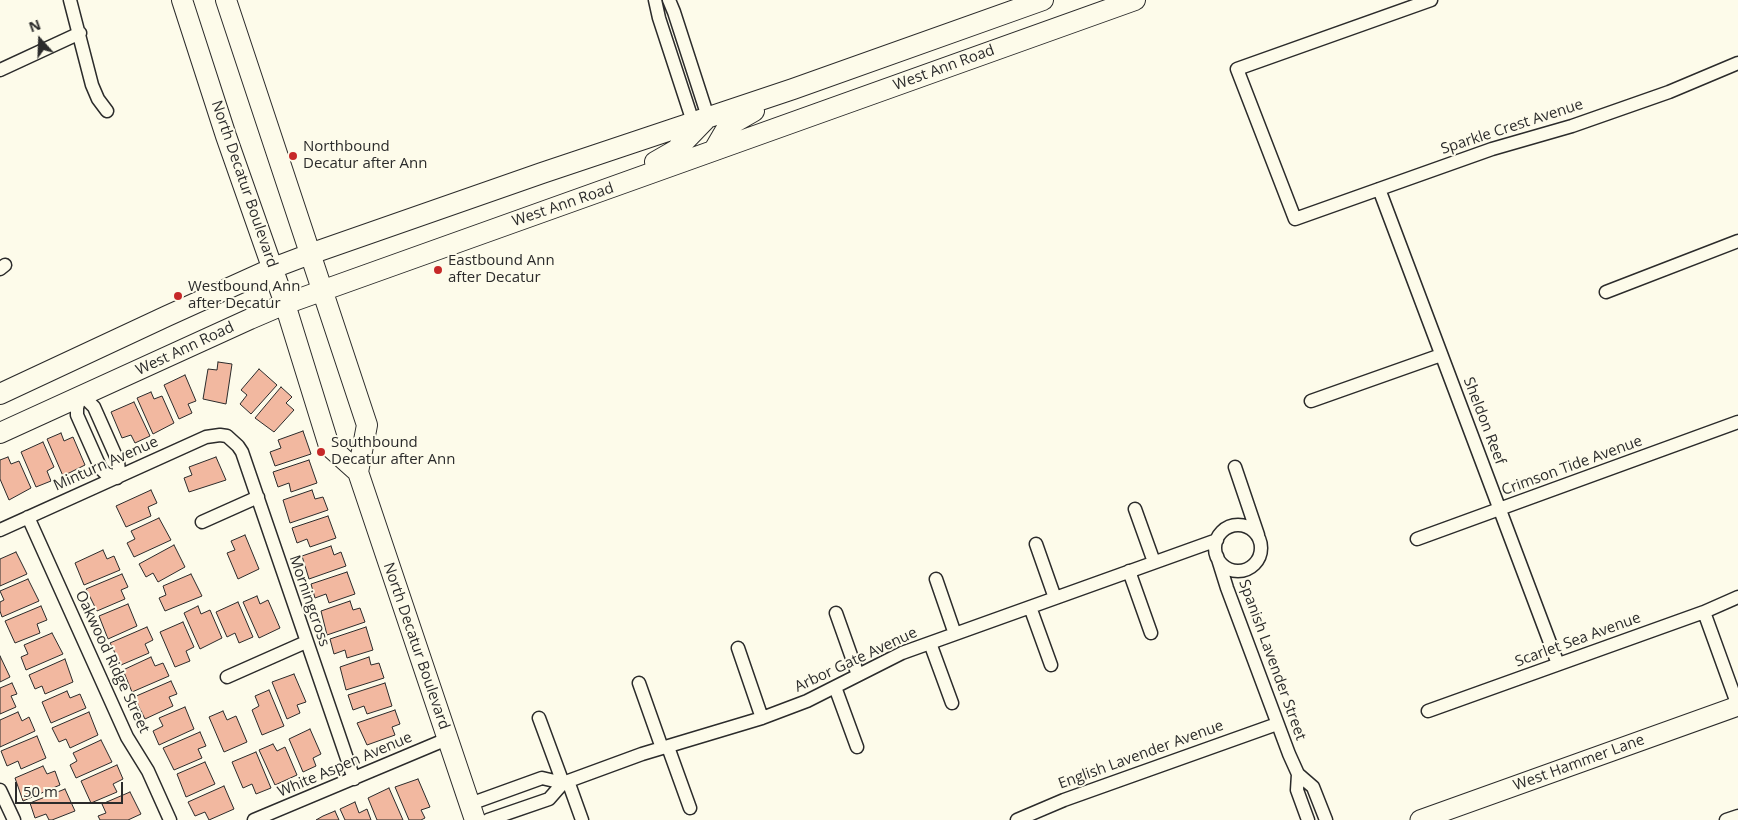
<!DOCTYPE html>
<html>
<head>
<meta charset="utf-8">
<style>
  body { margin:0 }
  #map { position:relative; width:1738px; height:820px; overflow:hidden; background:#fdfbea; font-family:"Open Sans",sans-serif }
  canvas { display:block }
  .north { position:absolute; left:15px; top:15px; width:50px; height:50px; -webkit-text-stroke:4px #fdfbea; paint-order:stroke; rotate:340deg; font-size:14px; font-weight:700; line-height:20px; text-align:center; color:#2b2b2b }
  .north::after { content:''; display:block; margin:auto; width:18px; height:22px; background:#2b2b2b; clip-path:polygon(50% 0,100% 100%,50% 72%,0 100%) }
  .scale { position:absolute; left:15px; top:782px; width:108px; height:22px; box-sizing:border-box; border:2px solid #2b2b2b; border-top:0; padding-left:6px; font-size:15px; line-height:18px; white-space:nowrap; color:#2b2b2b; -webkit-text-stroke:4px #fdfbea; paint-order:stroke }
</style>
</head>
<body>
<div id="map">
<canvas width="1738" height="820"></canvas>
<div class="north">N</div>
<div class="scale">50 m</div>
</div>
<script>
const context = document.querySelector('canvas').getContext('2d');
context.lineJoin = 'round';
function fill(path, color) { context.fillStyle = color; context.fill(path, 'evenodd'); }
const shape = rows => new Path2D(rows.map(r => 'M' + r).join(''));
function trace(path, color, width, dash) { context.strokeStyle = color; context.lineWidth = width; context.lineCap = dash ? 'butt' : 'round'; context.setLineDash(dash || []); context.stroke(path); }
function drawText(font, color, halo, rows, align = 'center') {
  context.font = font + ' "Open Sans",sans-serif'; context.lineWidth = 4; context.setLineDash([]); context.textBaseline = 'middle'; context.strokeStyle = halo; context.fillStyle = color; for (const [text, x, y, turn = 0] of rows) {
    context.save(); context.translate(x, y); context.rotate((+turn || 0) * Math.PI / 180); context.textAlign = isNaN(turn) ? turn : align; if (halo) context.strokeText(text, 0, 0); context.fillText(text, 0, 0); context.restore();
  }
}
const building = shape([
  [218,362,232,364,226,404,203,399,208,369,217,370,218,362],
  [259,369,277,385,251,414,240,404,247,395,241,390,259,369],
  [185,375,196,401,188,404,192,413,179,419,164,385,185,375],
  [281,387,292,397,286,403,294,410,274,432,255,418,281,387],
  [151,392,154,399,162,396,174,423,153,434,137,398,151,392],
  [134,402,150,436,135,443,131,435,122,438,111,412,134,402],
  [303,431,311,454,275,466,270,452,281,448,278,440,303,431],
  [61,433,64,441,73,437,85,465,63,476,47,439,61,433],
  [43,442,54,467,47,471,51,481,36,487,21,452,43,442],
  [8,457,11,464,19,461,31,488,9,500,0,479,0,460,8,457],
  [216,457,226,480,189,492,184,478,192,475,189,467,216,457],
  [309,460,317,483,291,492,289,483,278,487,273,472,309,460],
  [151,490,157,503,148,507,151,516,126,527,116,506,151,490],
  [312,490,315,499,323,497,328,510,290,523,283,500,312,490],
  [328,516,336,538,310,547,307,539,297,543,292,528,328,516],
  [159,518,171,540,134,557,127,543,135,539,131,531,159,518],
  [245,535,259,569,238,579,227,553,235,550,231,541,245,535],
  [174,545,185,567,158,582,153,573,146,577,139,564,174,545],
  [331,546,334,555,341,552,346,566,309,579,302,556,331,546],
  [103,550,107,559,114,556,120,570,84,585,75,563,103,550],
  [16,552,27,574,0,586,0,559,16,552],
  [347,572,355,594,329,603,326,594,315,598,311,584,347,572],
  [122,574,128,587,121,590,125,599,97,611,86,589,122,574],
  [191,574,202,596,165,611,159,598,166,595,163,586,191,574],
  [28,579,39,601,2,617,0,611,0,602,4,600,0,591,28,579],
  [257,596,260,604,268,600,280,628,259,638,243,602,257,596],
  [350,601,353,610,360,608,365,622,327,635,321,611,350,601],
  [238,602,253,637,239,643,235,633,227,637,216,612,238,602],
  [128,604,137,626,108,639,99,616,128,604],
  [41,606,47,620,37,624,40,633,15,643,5,621,41,606],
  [198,606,201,614,210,610,222,638,200,649,184,613,198,606],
  [183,622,194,647,186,651,190,661,175,667,160,632,183,622],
  [147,627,153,640,145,644,149,653,121,665,110,643,147,627],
  [366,627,373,650,347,658,345,650,334,654,330,639,366,627],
  [52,633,63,654,26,670,21,657,28,654,24,645,52,633],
  [0,656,10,677,0,682,0,656],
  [151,657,155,666,163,663,169,676,132,692,123,670,151,657],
  [369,657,371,665,379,663,384,678,346,690,340,667,369,657],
  [65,659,73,682,45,694,42,686,35,689,29,675,65,659],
  [294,674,306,702,297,705,300,713,287,719,272,682,294,674],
  [171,681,177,694,169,697,173,706,145,719,134,697,171,681],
  [12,683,17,694,11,696,16,707,0,714,0,688,12,683],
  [385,683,392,706,367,714,364,706,353,710,348,695,385,683],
  [269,690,284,726,262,735,252,710,259,706,255,696,269,690],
  [67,691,70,698,80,694,86,708,51,723,42,702,67,691],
  [185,707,194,729,159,745,153,731,163,726,159,718,185,707],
  [395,710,400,724,392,727,395,735,367,745,357,723,395,710],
  [223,711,227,720,236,716,247,742,224,752,209,717,223,711],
  [18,712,22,721,29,717,35,731,0,747,0,720,18,712],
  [89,712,98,735,70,748,66,739,59,742,52,728,89,712],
  [310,729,321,754,313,758,316,766,303,772,289,739,310,729],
  [200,732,206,746,198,749,202,758,174,770,163,748,200,732],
  [37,736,46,758,21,769,18,761,7,766,1,751,37,736],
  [101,740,112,762,76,778,70,765,77,761,73,753,101,740],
  [273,744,277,751,285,747,297,775,275,785,259,750,273,744],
  [256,752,271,788,256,794,252,784,243,788,232,762,256,752],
  [205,762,215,784,186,797,177,774,205,762],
  [117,765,123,779,113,784,117,792,91,803,81,781,117,765],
  [43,766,47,774,55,771,60,785,23,801,15,778,43,766],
  [418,779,430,807,421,810,425,818,421,820,409,820,395,787,418,779],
  [224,786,234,809,209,820,205,812,195,816,188,802,224,786],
  [389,788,403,820,377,820,368,798,389,788],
  [65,789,75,811,52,820,49,820,46,814,35,818,30,803,65,789],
  [130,792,141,814,128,820,100,820,98,816,106,813,102,804,130,792],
  [355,802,359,813,367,809,371,820,345,820,340,809,355,802],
  [335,811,339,820,316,820,323,816,335,811]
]);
fill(building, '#f2b8a0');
trace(building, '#2b2b2b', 1);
const street = shape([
  [70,0,92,85,98,99,107,111],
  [655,0,659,18,693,122],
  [669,0,674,12,708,117],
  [1431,0,1237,69,1295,219,1492,149,1572,126,1669,92,1738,63],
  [0,70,80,33],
  [1379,189,1558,664],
  [0,269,5,265],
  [1606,292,1738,241],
  [80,397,86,399,94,407,118,461,119,472,117,478,105,473,101,469,77,415,77,408,80,397],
  [1311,401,1441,355],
  [1235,467,1258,535],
  [1135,509,1154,562],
  [28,517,127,737,148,771,170,820],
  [202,522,258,497],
  '1215 548a23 23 0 1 1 46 0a23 23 0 1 1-46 0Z',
  [0,530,206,437,220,435,227,436,238,446,242,452,354,779],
  [1417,539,1738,422],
  [1036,544,1055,598],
  [1217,556,1227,588,1289,754,1298,774,1313,787,1326,820],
  [1129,571,1151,633],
  [936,579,955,634],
  [1030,607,1051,665],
  [1704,612,1738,706],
  [836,613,858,675],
  [930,643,952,703],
  [738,648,762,718],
  [227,677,306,642],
  [639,683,662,748],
  [835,687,857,747],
  [1428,711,1704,612,1738,597],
  [539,718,563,783],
  [668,747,690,808],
  [1298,774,1297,790,1308,820],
  [568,781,582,820],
  [0,790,14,820],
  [470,804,542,778,563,783,642,754,762,718,807,701,902,653,1217,540],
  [254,820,447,739],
  [488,820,549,799,563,783],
  [1017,820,1064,800,1277,724],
  [1726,820,1738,816]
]);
const secondary = shape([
  [1420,820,1738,706]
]);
const primary = shape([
  [182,0,226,136,285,304,329,446,358,472],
  [226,0,367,425,358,472,475,820],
  [714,150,728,126,754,111],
  [655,162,676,150,705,120],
  [0,394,167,316,273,268,310,254,542,173,793,89,1043,0],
  [0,433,250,319,285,304,1135,0]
]);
trace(street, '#2b2b2b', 15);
trace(secondary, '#2b2b2b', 21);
trace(primary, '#2b2b2b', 22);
trace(street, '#fdfbea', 12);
trace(secondary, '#fdfbea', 19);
trace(primary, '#fdfbea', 20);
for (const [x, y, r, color] of [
  [293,156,5,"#c62828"],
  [438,270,5,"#c62828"],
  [178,296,5,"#c62828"],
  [321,452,5,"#c62828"]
]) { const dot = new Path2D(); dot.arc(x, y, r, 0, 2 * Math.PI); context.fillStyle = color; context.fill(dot); trace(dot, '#fdfbea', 2); }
drawText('15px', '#2b2b2b', '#fdfbea', [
  ["West Ann Road",944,68,-20],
  ["Sparkle Crest Avenue",1512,127,-18],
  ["North Decatur Boulevard",244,184,71],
  ["West Ann Road",563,205,-19],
  ["West Ann Road",185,349,-25],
  ["Sheldon Reef",1484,421,69],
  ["Minturn Avenue",106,464,-24],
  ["Crimson Tide Avenue",1572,466,-20],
  ["Morningcross",309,601,71],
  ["Scarlet Sea Avenue",1578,640,-20],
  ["North Decatur Boulevard",416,646,71],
  ["Arbor Gate Avenue",856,660,-25],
  ["Spanish Lavender Street",1272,660,70],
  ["Oakwood Ridge Street",112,662,65],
  ["English Lavender Avenue",1141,755,-20],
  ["West Hammer Lane",1579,763,-20],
  ["White Aspen Avenue",345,765,-23]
]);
drawText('15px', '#2b2b2b', '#fdfbea', [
  ["Northbound",303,147],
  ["Decatur after Ann",303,164],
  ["Eastbound Ann",448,261],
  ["after Decatur",448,278],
  ["Westbound Ann",188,287],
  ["after Decatur",188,304],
  ["Southbound",331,443],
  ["Decatur after Ann",331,460]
], 'left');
</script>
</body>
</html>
